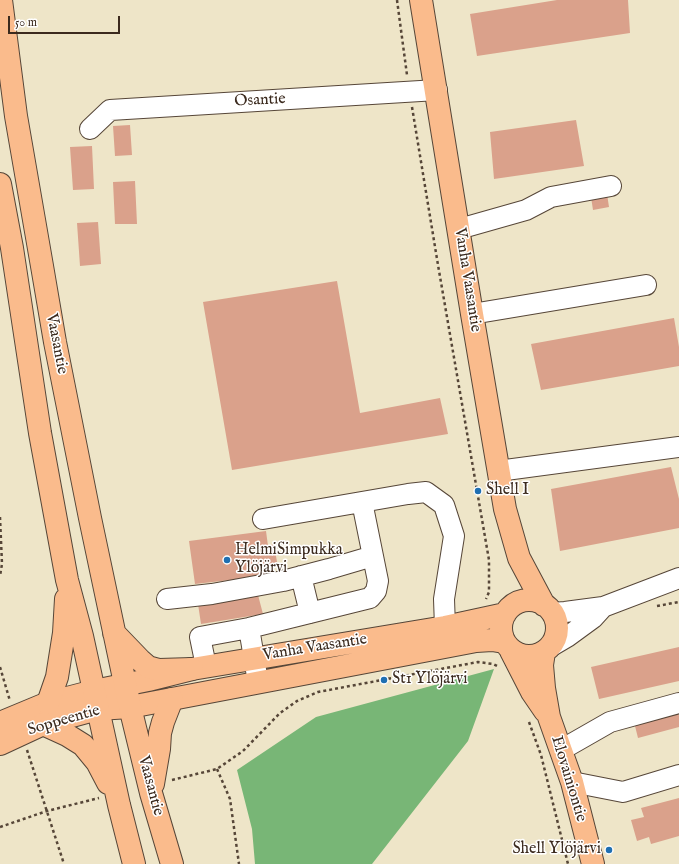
<!DOCTYPE html>
<html>
<head>
<meta charset="utf-8">
<style>
  body { margin:0 }
  #map { position:relative; width:679px; height:864px; overflow:hidden; background:#eee5c8; font-family:"IM FELL English",serif }
  canvas { display:block }
  .scale { position:absolute; left:8px; top:16px; width:112px; height:18px; box-sizing:border-box; border:2px solid #3b2a1e; border-top:0; padding-left:5px; font-size:12px; line-height:14px; white-space:nowrap; color:#3b2a1e; -webkit-text-stroke:3px #fff; paint-order:stroke }
</style>
</head>
<body>
<div id="map">
<canvas width="679" height="864"></canvas>
<div class="scale">50 m</div>
</div>
<script>
const context = document.querySelector('canvas').getContext('2d');
context.lineJoin = 'round';
function fill(path, color) { context.fillStyle = color; context.fill(path, 'evenodd'); }
const shape = rows => new Path2D(rows.map(r => 'M' + r).join(''));
function trace(path, color, width, dash) { context.strokeStyle = color; context.lineWidth = width; context.lineCap = dash ? 'butt' : 'round'; context.setLineDash(dash || []); context.stroke(path); }
function drawText(font, color, halo, rows, align = 'center') {
  context.font = font + ' "IM FELL English",serif'; context.lineWidth = 3; context.setLineDash([]); context.textBaseline = 'middle'; context.strokeStyle = halo; context.fillStyle = color; for (const [text, x, y, turn = 0] of rows) {
    context.save(); context.translate(x, y); context.rotate((+turn || 0) * Math.PI / 180); context.textAlign = isNaN(turn) ? turn : align; if (halo) context.strokeText(text, 0, 0); context.fillText(text, 0, 0); context.restore();
  }
}
fill(shape([
  [494,669,468,741,372,864,255,864,252,829,237,770,316,717]
]), '#78b676');
fill(shape([
  [557,0,628,0,630,33,477,56,470,14],
  [576,120,584,166,494,179,490,132],
  [130,125,132,155,115,156,113,126],
  [92,146,94,189,73,190,70,147],
  [135,181,137,224,115,224,113,182],
  [607,194,609,207,593,210,591,197],
  [98,222,101,264,80,266,77,223],
  [337,281,360,413,440,398,448,434,232,470,203,302],
  [674,318,679,347,679,366,541,390,531,344],
  [671,467,679,499,679,528,560,551,551,489],
  [266,531,268,546,274,544,277,562,272,564,274,575,195,584,189,541],
  [258,595,263,614,201,624,198,604],
  [679,647,679,681,599,699,591,667],
  [677,710,679,716,679,727,638,738,634,722],
  [679,798,679,836,651,844,649,837,637,841,631,820,644,817,641,808]
]), '#daa18b');
const minor = shape([
  [90,129,110,110,437,90],
  [459,229,526,210,551,197,611,186],
  [472,314,646,285],
  [498,471,679,447],
  [263,519,408,494,426,492,444,505,454,536,444,599,445,627,447,642],
  [301,576,310,613],
  [167,599,212,594,283,581,329,569,373,556],
  [552,613,565,612,603,607,679,578],
  [249,628,258,682],
  [550,647,567,637,593,618,603,607],
  [206,666,200,637,249,628,370,598,376,591,378,581,362,502],
  [561,750,610,722,679,703],
  [572,782,623,792,679,775]
]);
const major = shape([
  [421,0,472,314,505,509,519,558,544,605],
  '501 628a28 28 0 1 1 56 0a28 28 0 1 1-56 0Z',
  [511,651,532,692,545,711],
  [544,652,542,665,544,688,549,717,572,782,593,864],
  [0,723,48,703,94,691,148,680,192,669,445,627,505,614],
  [0,744,43,724,98,709,130,707,476,641,492,640,504,642]
]);
const highway = shape([
  [1,0,16,116,42,266,55,342,90,518,130,707,151,793,172,864],
  [0,184,12,248,40,433,67,580,82,636,119,805,134,864],
  [114,633,140,660,148,667,159,670,192,669],
  [48,703,57,677,64,633,66,599],
  [43,724,67,735,83,745,97,762,108,783],
  [153,784,159,749,160,733,163,722,172,699]
]);
trace(minor, '#564638', 22);
trace(major, '#564638', 24);
trace(highway, '#564638', 24);
trace(shape([
  [397,0,407,75],
  [412,107,438,265,489,560,489,592,486,599],
  [0,517,2,564,0,576],
  [657,606,679,602],
  [0,667,10,701],
  [529,722,541,755,568,864],
  [27,750,64,864],
  [217,769,230,799,239,864],
  [172,780,217,769,243,751,280,713,297,701,318,692,478,662,493,664,499,667],
  [0,827,47,811,99,798]
]), '#564638', 2.5, [3, 3]);
trace(minor, '#fff', 20);
trace(major, '#fabb8c', 22);
trace(highway, '#fabb8c', 22);
for (const [x, y, r, color] of [
  [478,491,4,"#1f6fb2"],
  [227,560,4,"#1f6fb2"],
  [384,680,4,"#1f6fb2"],
  [609,850,4,"#1f6fb2"]
]) { const dot = new Path2D(); dot.arc(x, y, r, 0, 2 * Math.PI); context.fillStyle = color; context.fill(dot); trace(dot, '#fff', 1.5); }
drawText('16px', '#3b2a1e', '#fff', [
  ["Osantie",260,101,-3],
  ["Vanha Vaasantie",467,280,81],
  ["Vaasantie",56,344,79],
  ["Vanha Vaasantie",315,648,-9],
  ["Soppeentie",64,721,-16],
  ["Elovainiontie",568,779,73],
  ["Vaasantie",150,786,75]
]);
drawText('16px', '#3b2a1e', '#fff', [
  ["Shell I",486,491],
  ["HelmiSimpukka",235,551],
  ["Ylöjärvi",235,569],
  ["St1 Ylöjärvi",392,680],
  ["Shell Ylöjärvi",601,850,"right"]
], 'left');
</script>
</body>
</html>
